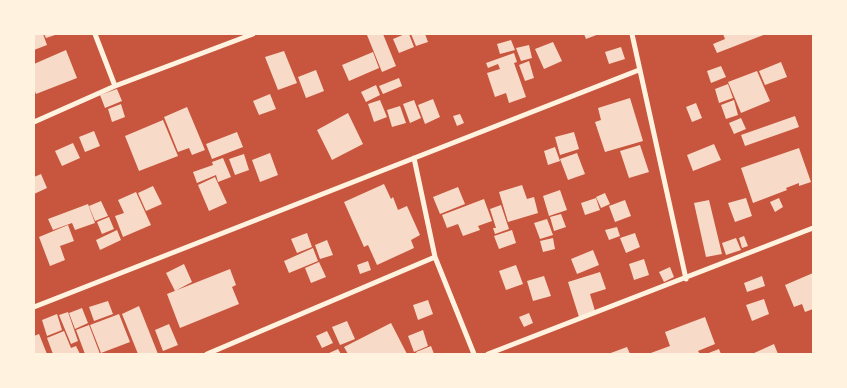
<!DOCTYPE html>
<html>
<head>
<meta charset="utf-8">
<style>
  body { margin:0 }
  #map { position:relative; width:847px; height:388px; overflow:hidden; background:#c8553d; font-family:Cabin,sans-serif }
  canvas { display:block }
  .frame { position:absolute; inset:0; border:35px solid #fff3e0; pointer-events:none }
</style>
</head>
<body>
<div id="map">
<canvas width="847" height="388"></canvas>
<div class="frame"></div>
</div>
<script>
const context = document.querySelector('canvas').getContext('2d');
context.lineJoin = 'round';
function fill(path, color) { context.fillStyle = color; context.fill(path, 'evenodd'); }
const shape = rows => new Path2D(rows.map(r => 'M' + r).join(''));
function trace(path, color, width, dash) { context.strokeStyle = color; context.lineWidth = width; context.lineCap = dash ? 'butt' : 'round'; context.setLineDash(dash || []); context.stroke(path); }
fill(shape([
  [34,34,43,34,47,45,34,50],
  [44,34,58,34,46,38],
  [369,34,383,34,396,66,382,72,367,35],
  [405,34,409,34,414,47,399,53,393,39],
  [411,34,425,34,428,42,416,46],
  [584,34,599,34,586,39],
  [723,34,766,34,717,53,713,44,725,39],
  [511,40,515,50,500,54,497,44],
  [553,42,562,61,544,69,535,49],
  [529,45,532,58,521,61,516,48],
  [621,47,625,59,609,64,605,52],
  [66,50,77,78,36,94,34,89,34,64],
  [284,51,297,83,278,90,265,57],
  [373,52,379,68,349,81,342,65],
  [514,53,517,62,514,63,526,97,509,103,506,93,495,97,487,73,500,69,498,64,488,68,486,63],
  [529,61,534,78,525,81,519,65],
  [781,62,787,77,765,85,759,71],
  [721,66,726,77,711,83,707,71],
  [316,70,324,91,306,98,298,77],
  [757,71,770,101,741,113,728,82],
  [399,78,402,86,383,94,379,86],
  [728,84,733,98,719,103,715,89],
  [376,85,380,95,366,102,361,92],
  [117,89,122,101,105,108,100,95],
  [270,94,276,109,259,115,253,101],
  [630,98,643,141,605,152,595,122,601,120,598,108],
  [433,99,440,117,425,124,418,105],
  [380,100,387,117,374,122,368,104],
  [414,100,421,118,410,123,403,104],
  [734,100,738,115,726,119,721,105],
  [696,103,702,118,692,122,686,107],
  [121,104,125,117,112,122,108,109],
  [400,106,406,123,392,127,387,110],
  [187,107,205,150,192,155,189,148,178,152,164,117],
  [348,113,363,144,332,160,317,130],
  [460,114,464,123,457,126,453,116],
  [795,116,799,127,745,146,741,135],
  [741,118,746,129,734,134,729,123],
  [163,120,178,156,139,171,125,136],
  [94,131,100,146,85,152,79,137],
  [237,132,243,147,212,159,206,144],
  [574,132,579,149,560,155,555,137],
  [73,143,80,158,62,166,55,151],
  [714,144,721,160,693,171,687,155],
  [640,145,649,172,629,178,620,151],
  [555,147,560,161,548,165,544,151],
  [799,148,811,182,799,186,799,183,786,188,787,190,753,203,741,168],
  [270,153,278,175,260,182,252,160],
  [577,153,585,174,568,180,560,159],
  [244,154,249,170,235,175,229,159],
  [223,158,231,177,218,182,216,175,197,183,193,172,213,165,212,162],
  [41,174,47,188,34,194,34,177],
  [215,177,227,203,209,211,198,185],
  [384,184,391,199,393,197,398,210,407,206,420,235,411,240,414,248,377,265,368,245,364,247,344,202],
  [522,185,527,199,534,197,538,213,508,222,499,192],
  [153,186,162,204,146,211,138,193],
  [458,187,465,204,440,214,433,197],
  [560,190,567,210,549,216,543,196],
  [136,192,151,225,123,237,115,216,124,213,118,200],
  [605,193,610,204,601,208,596,197],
  [596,198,600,210,585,215,581,203],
  [746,198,752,216,735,222,728,203],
  [779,198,783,207,775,212,770,202],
  [484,199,492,221,478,226,480,230,463,236,458,224,447,228,442,215],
  [625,200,631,216,615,222,609,206],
  [709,200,722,254,706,257,694,203],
  [101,201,108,216,95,221,89,206],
  [88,204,95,223,75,230,72,223,53,230,48,219],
  [501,205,509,229,495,234,493,228,496,228,490,209],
  [561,214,566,227,554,231,550,217],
  [109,217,114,229,102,234,97,222],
  [547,219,553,235,540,239,534,223],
  [68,225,74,241,60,246,65,260,50,266,39,237],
  [617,227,620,236,609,240,605,230],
  [117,230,121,240,100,250,96,240],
  [512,230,516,243,499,249,494,236],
  [307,233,312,247,297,253,291,239],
  [635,233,640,247,626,253,620,238],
  [744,236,748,246,742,248,739,238],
  [553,238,555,249,543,252,540,241],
  [736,238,741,250,726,255,722,243],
  [327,240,333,255,320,259,315,245],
  [313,248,318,261,289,273,284,261],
  [593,250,599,265,577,274,571,259],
  [644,259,649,275,634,280,629,264],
  [368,261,371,270,360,274,357,265],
  [319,262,326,277,311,283,305,268],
  [184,264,192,282,175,291,166,273],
  [516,265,523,284,506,290,499,271],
  [670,267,674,277,664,282,659,272],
  [230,269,236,285,232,287,239,304,180,328,167,294],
  [600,272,606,289,590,294,595,311,579,317,568,282],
  [813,273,813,309,805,312,802,304,794,307,785,285],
  [544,276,551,296,533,301,527,281],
  [762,276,765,286,747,292,744,283],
  [764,299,769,314,752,321,746,305],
  [428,300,433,314,418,320,413,305],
  [108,301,113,314,94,321,89,307],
  [139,306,158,354,138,354,122,314],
  [82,308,88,323,75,329,69,313],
  [68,312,78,341,71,344,59,315],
  [529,313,533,323,524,327,519,317],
  [57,314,62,330,47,336,42,320],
  [119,314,130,342,101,353,90,325],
  [705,317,715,344,698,351,700,354,648,354,670,346,665,332],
  [347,321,355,339,340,345,332,327],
  [391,323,407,354,348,354,344,347],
  [169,324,178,345,163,351,155,330],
  [89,325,100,354,85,354,76,330],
  [423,330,428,346,414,352,408,336],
  [64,331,71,348,76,346,80,354,53,354,47,338],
  [327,331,333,343,322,348,316,336],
  [39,334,47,354,34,354,34,336],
  [774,344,778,354,752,354],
  [431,346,434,354,417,354,416,352],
  [627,347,630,354,608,354],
  [338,349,341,354,327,354],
  [719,349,721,354,706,354]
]), '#f7dbc8');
trace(shape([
  [95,34,115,86],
  [632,34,686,279],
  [34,122,115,86,253,34],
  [414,158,435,257,474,354],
  [34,307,639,70],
  [207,354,435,257],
  [488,354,813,228]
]), '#fff3e0', 5);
</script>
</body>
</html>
